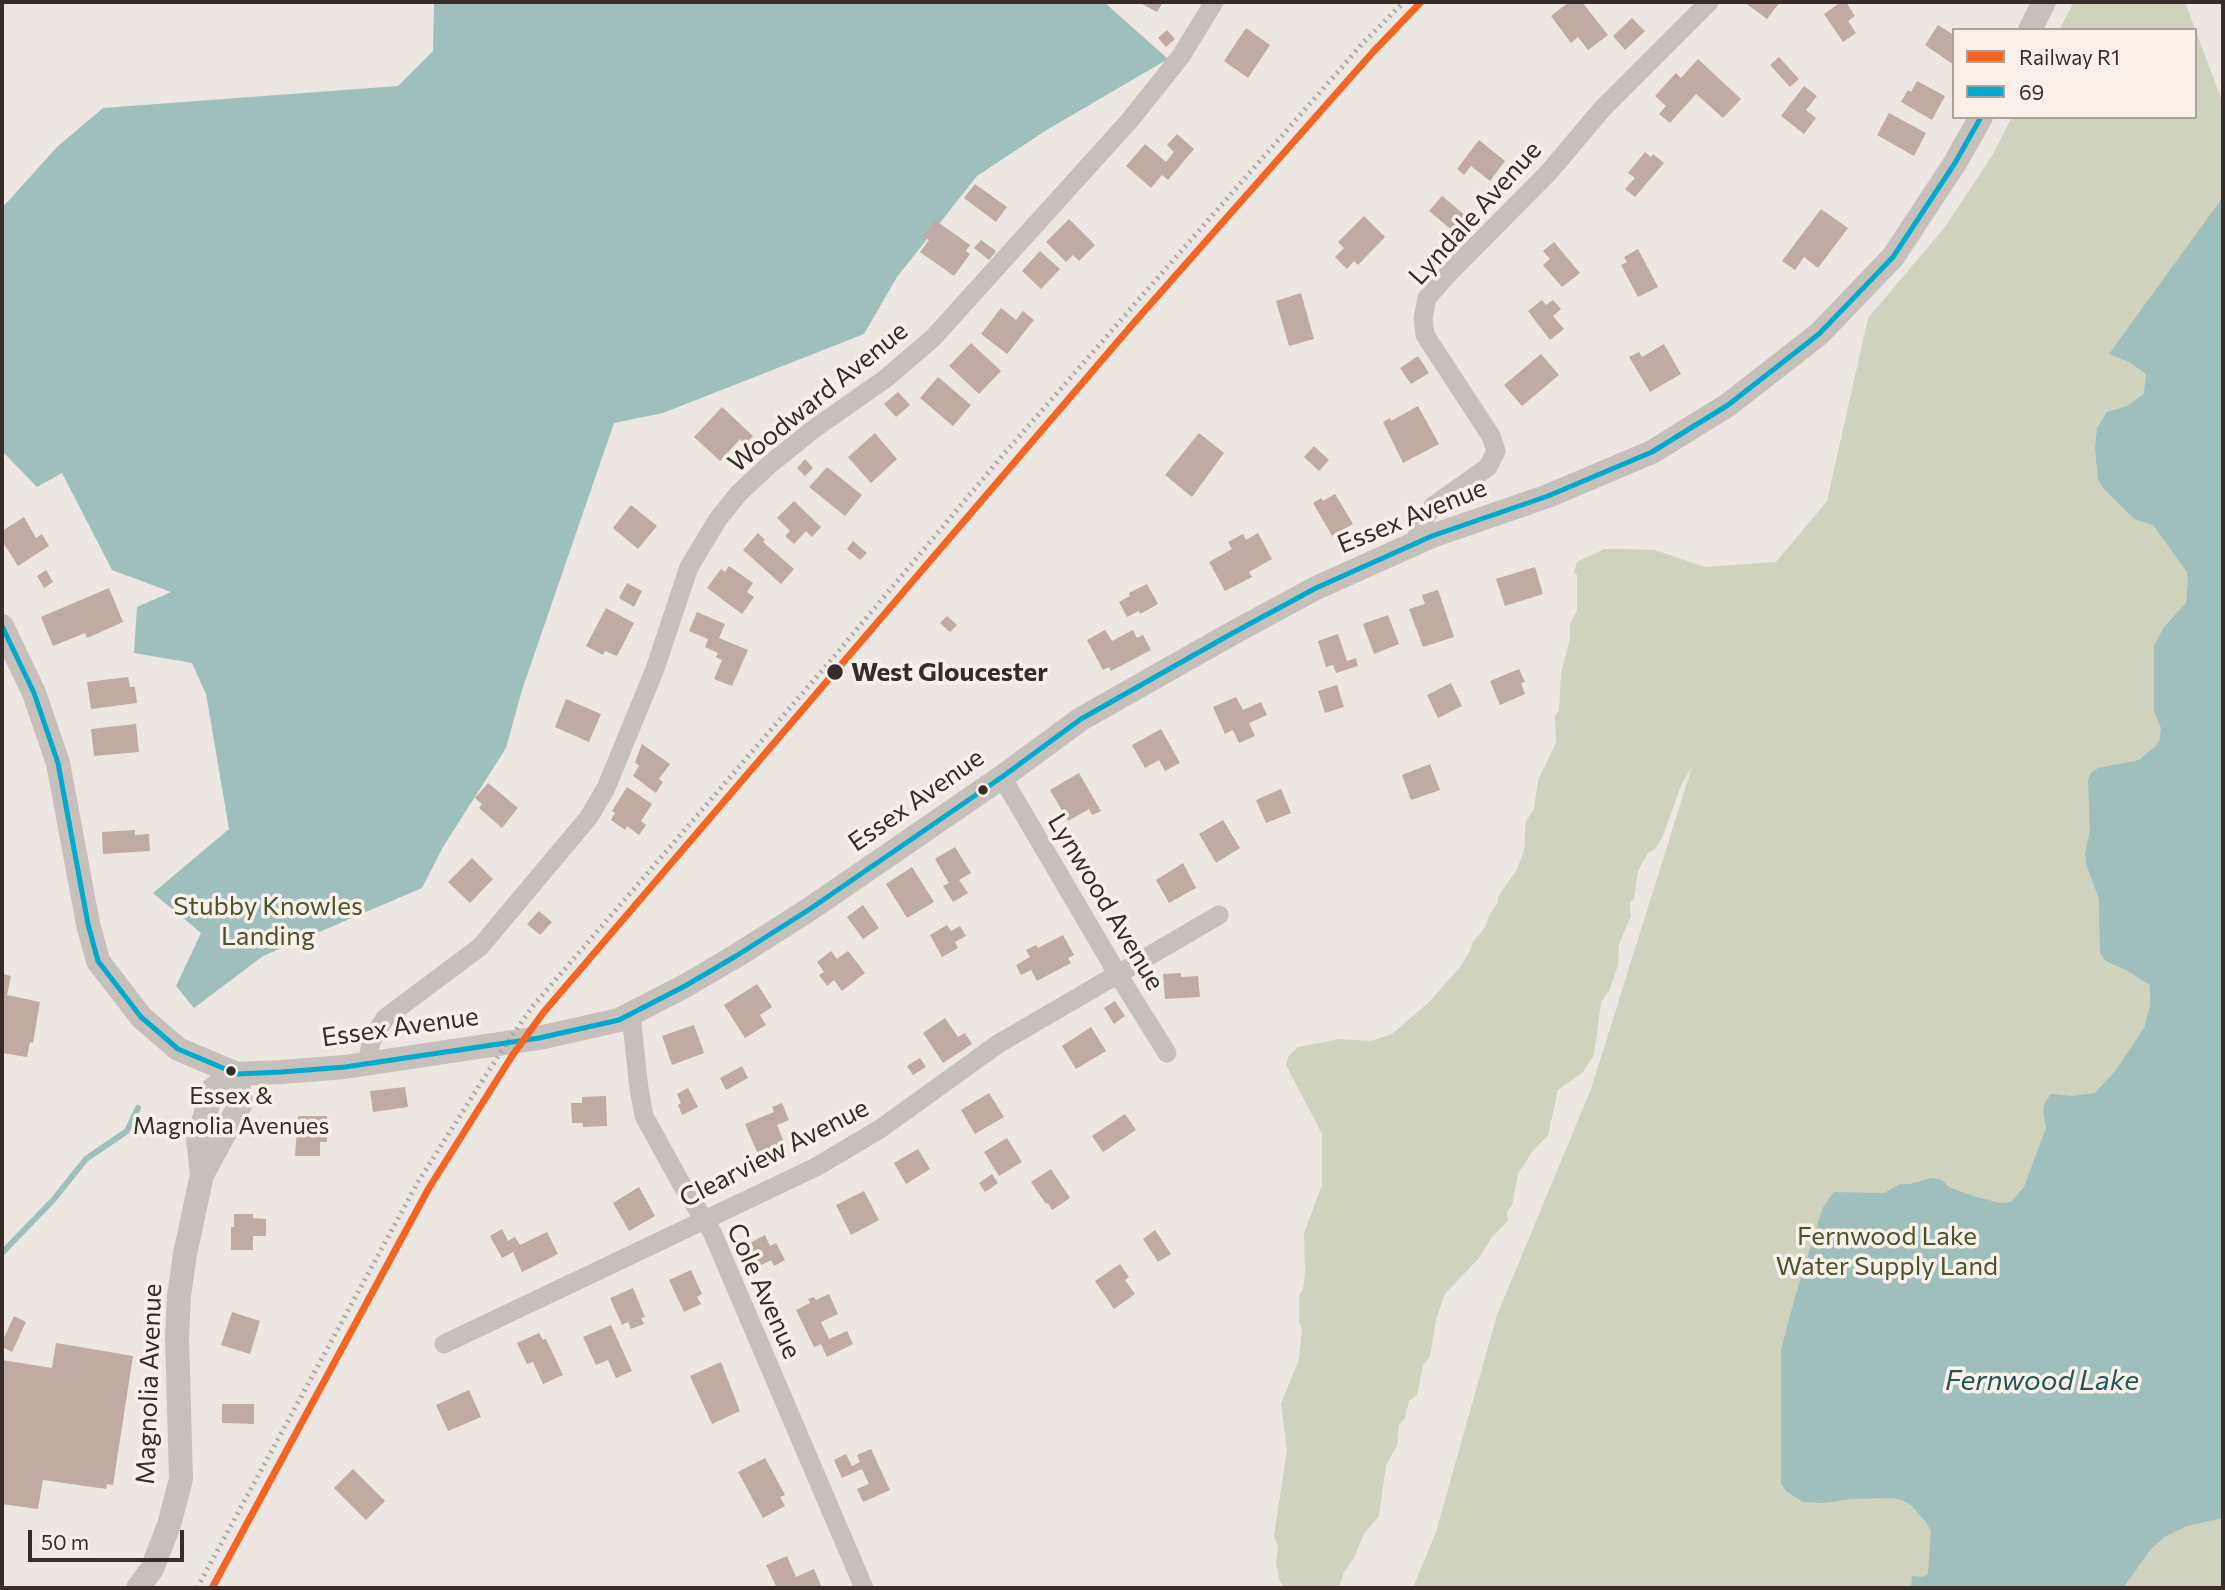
<!DOCTYPE html>
<html>
<head>
<meta charset="utf-8">
<style>
  body { margin:0 }
  #map { position:relative; width:2225px; height:1590px; overflow:hidden; background:#ece7e2; font-family:Commissioner,sans-serif }
  canvas { display:block }
  .frame { position:absolute; inset:0; border:4px solid #372c29; pointer-events:none }
  .legend { position:absolute; left:1952px; top:28px; width:245px; height:91px; box-sizing:border-box; background:#f9f0e9; border:2px solid #aba29c; margin:0; padding:9px 12px; list-style:none; font-size:21px; color:#372c29 }
  .legend li { display:flex; align-items:center; gap:14px; height:35px }
  .legend b { width:35px; border:2px solid #aba29c }
  .scale { position:absolute; left:28px; top:1530px; width:156px; height:32px; box-sizing:border-box; border:4px solid #372c29; border-top:0; padding-left:9px; font-size:21px; line-height:24px; white-space:nowrap; color:#372c29; -webkit-text-stroke:5px #f9f0e9; paint-order:stroke }
</style>
</head>
<body>
<div id="map">
<canvas width="2225" height="1590"></canvas>
<div class="frame"></div>
<ul class="legend">
<li><b style="height:9px;background:#f26522"></b>Railway R1</li>
<li><b style="height:9px;background:#00a9ce"></b>69</li>
</ul>
<div class="scale">50 m</div>
</div>
<script>
const context = document.querySelector('canvas').getContext('2d');
context.lineJoin = 'round';
function fill(path, color) { context.fillStyle = color; context.fill(path, 'evenodd'); }
const shape = rows => new Path2D(rows.map(r => 'M' + r).join(''));
function trace(path, color, width, dash) { context.strokeStyle = color; context.lineWidth = width; context.lineCap = dash ? 'butt' : 'round'; context.setLineDash(dash || []); context.stroke(path); }
function drawText(font, color, halo, rows, align = 'center') {
  context.font = font + ' Commissioner,sans-serif'; context.lineWidth = 7; context.setLineDash([]); context.textBaseline = 'middle'; context.strokeStyle = halo; context.fillStyle = color; for (const [text, x, y, turn = 0] of rows) {
    context.save(); context.translate(x, y); context.rotate((+turn || 0) * Math.PI / 180); context.textAlign = isNaN(turn) ? turn : align; if (halo) context.strokeText(text, 0, 0); context.fillText(text, 0, 0); context.restore();
  }
}
fill(shape([
  [2074,2,2185,2,2223,104,2223,1588,1413,1588,1436,1532,1497,1315,1591,1089,1692,767,1682,783,1662,838,1655,849,1648,853,1638,871,1634,899,1630,902,1631,916,1619,944,1618,965,1609,991,1601,1002,1594,1055,1583,1072,1558,1090,1548,1135,1532,1152,1518,1174,1512,1205,1507,1212,1508,1221,1492,1237,1479,1258,1445,1294,1436,1319,1430,1357,1423,1365,1417,1395,1409,1401,1405,1418,1399,1425,1397,1446,1386,1465,1379,1516,1364,1534,1354,1558,1344,1572,1339,1588,1284,1588,1279,1579,1276,1563,1278,1546,1274,1536,1287,1450,1281,1404,1299,1359,1302,1329,1299,1321,1299,1295,1303,1290,1305,1274,1304,1233,1322,1185,1322,1134,1286,1065,1288,1057,1298,1047,1340,1039,1371,1041,1392,1034,1428,1003,1461,966,1471,949,1472,943,1486,926,1489,915,1497,904,1498,897,1516,871,1524,852,1526,821,1534,809,1538,780,1556,743,1555,716,1559,711,1561,673,1570,639,1570,624,1577,610,1577,575,1574,572,1577,562,1604,549,1626,549,1655,550,1705,567,1776,562,1827,501,1868,318,1945,227,1992,156,2012,117,2195,117,2195,30,2059,30]
]), '#cfd2bc');
fill(shape([
  [434,2,1104,2,1168,59,1045,131,977,176,897,277,864,334,663,413,614,423,522,690,506,748,443,847,422,888,263,956,194,1008,176,986,201,933,153,893,229,829,206,694,192,663,134,653,137,607,171,592,112,570,62,473,37,487,2,451,2,208,57,147,103,108,398,86,433,51],
  [2223,197,2223,1518,2187,1526,2166,1536,2151,1549,2123,1588,1911,1588,1912,1576,1922,1577,1928,1574,1931,1531,1926,1522,1911,1505,1902,1500,1892,1498,1851,1499,1825,1503,1803,1502,1786,1491,1781,1483,1781,1350,1795,1297,1823,1207,1834,1192,1884,1193,1900,1184,1910,1184,1932,1178,1942,1180,1949,1187,1970,1195,2000,1203,2011,1202,2024,1187,2046,1128,2043,1111,2045,1102,2051,1094,2072,1096,2095,1093,2116,1070,2144,1028,2150,1006,2150,985,2126,970,2106,961,2100,953,2099,899,2086,864,2085,853,2090,831,2088,780,2090,774,2098,768,2139,760,2156,746,2160,739,2161,728,2154,711,2154,646,2164,627,2186,603,2188,582,2187,572,2153,525,2134,519,2104,489,2098,480,2095,449,2097,428,2107,412,2127,406,2144,394,2146,374,2129,362,2109,354]
]), '#9ebfbc');
trace(shape([
  [2,1253,54,1199,86,1159,127,1131,138,1108]
]), '#9ebfbc', 6);
fill(shape([
  [1138,2,1163,2,1157,12],
  [1569,2,1582,2,1608,35,1588,50,1578,37,1571,43,1551,16],
  [1744,2,1780,2,1767,19],
  [1841,2,1846,2,1855,16,1848,21,1856,33,1843,42,1824,14],
  [1632,18,1645,31,1625,50,1613,36],
  [1938,25,1954,35,1954,65,1925,45],
  [1246,28,1270,45,1248,78,1224,61],
  [1167,30,1175,39,1166,47,1158,38],
  [1779,57,1799,79,1790,87,1770,65],
  [1698,59,1741,99,1723,118,1696,94,1670,123,1659,114,1666,106,1655,96,1676,73,1681,78],
  [1917,81,1945,96,1932,120,1901,102,1908,90,1911,92],
  [1804,86,1817,96,1806,110,1816,118,1804,134,1781,116],
  [1889,113,1926,133,1914,156,1877,135],
  [1177,134,1194,149,1168,180,1162,175,1151,188,1126,166,1145,144,1166,162,1174,152,1167,145],
  [1479,140,1505,161,1490,181,1471,166,1464,175,1457,169],
  [1645,152,1651,157,1653,154,1664,163,1635,197,1625,189,1635,178,1628,173],
  [975,184,1007,207,996,222,964,198],
  [1442,196,1466,216,1453,231,1429,211],
  [1821,209,1848,228,1818,268,1804,257,1795,270,1782,261],
  [1364,216,1385,237,1358,265,1354,261,1347,269,1335,257,1344,248,1338,242],
  [1069,219,1095,245,1079,261,1073,255,1066,262,1046,242],
  [935,220,970,245,966,251,970,254,954,276,920,252,929,240,923,236],
  [981,240,996,251,989,260,974,248],
  [1554,242,1580,273,1562,287,1543,265,1550,259,1543,251],
  [1638,249,1658,287,1638,297,1621,265,1627,262,1624,257],
  [1040,251,1060,269,1041,289,1022,271],
  [1301,293,1314,339,1289,346,1276,301],
  [1542,300,1546,305,1553,300,1561,309,1553,316,1564,329,1550,340,1528,311],
  [1001,308,1016,320,1023,311,1034,320,1007,354,981,334],
  [971,343,1001,371,979,394,949,366],
  [1664,344,1681,374,1650,392,1629,357,1639,352,1642,357],
  [1541,354,1559,375,1522,406,1504,385],
  [1418,356,1429,373,1411,384,1400,368],
  [938,377,971,405,953,426,920,398],
  [898,392,910,405,896,417,884,404],
  [1418,406,1439,444,1403,463,1383,422,1390,418,1391,421],
  [722,407,753,436,745,444,740,439,720,461,694,437],
  [875,433,897,459,871,483,848,457],
  [1199,433,1224,453,1192,497,1165,475],
  [1314,446,1329,460,1319,471,1304,457],
  [805,459,813,468,805,476,797,468],
  [827,467,862,495,845,516,809,487],
  [1335,494,1353,524,1332,536,1313,503,1321,498,1323,501],
  [794,501,821,527,812,537,806,531,794,544,785,536,790,531,777,518],
  [631,505,657,526,638,549,613,528],
  [24,517,36,538,42,534,49,546,18,566,2,541,2,531],
  [758,533,765,540,763,542,794,569,781,584,743,550],
  [1258,533,1272,559,1249,572,1252,577,1225,591,1209,562,1232,549,1228,542,1243,534,1246,540],
  [853,541,867,553,860,560,847,549],
  [729,566,753,583,747,592,754,597,742,614,707,588,721,569,725,572],
  [1535,567,1543,594,1505,606,1496,579],
  [46,570,53,582,44,588,37,576],
  [627,583,642,591,634,607,619,598],
  [1147,584,1158,604,1140,614,1139,611,1127,617,1119,602,1130,596,1129,593],
  [109,588,123,622,87,638,85,633,53,646,41,617],
  [1438,590,1454,637,1423,647,1409,609,1425,604,1422,595],
  [606,608,634,623,617,656,605,651,603,655,586,646],
  [697,612,725,624,719,638,748,650,732,686,714,679,722,660,716,657,718,653,705,647,708,639,689,631],
  [1388,615,1399,644,1374,654,1363,624],
  [947,616,957,625,950,632,940,623],
  [1105,630,1112,641,1133,630,1137,638,1143,635,1151,650,1111,671,1109,667,1103,670,1087,640],
  [1338,634,1347,661,1356,658,1358,666,1336,673,1333,665,1326,667,1318,641],
  [1519,669,1525,682,1521,683,1525,694,1500,705,1490,681],
  [128,677,130,687,135,687,137,703,91,709,87,682],
  [1451,683,1462,706,1438,718,1427,695],
  [1337,685,1344,707,1325,713,1318,691],
  [1236,697,1243,710,1261,702,1267,715,1249,723,1255,736,1239,743,1233,730,1225,734,1213,707],
  [566,699,601,714,589,742,555,727],
  [136,724,139,752,94,756,91,729],
  [1161,729,1180,763,1165,771,1159,760,1145,768,1132,745],
  [642,744,670,764,659,779,663,782,656,793,633,776,639,766,635,762],
  [1430,764,1440,790,1411,800,1402,775],
  [1079,773,1101,811,1092,815,1089,809,1068,821,1050,790],
  [488,783,518,808,502,828,479,808,482,804,475,798],
  [627,787,652,804,641,821,646,825,639,835,627,826,625,830,611,820,615,813,612,811],
  [1281,789,1291,813,1266,823,1256,800],
  [1223,820,1240,848,1216,863,1199,834],
  [135,830,135,835,149,834,150,851,103,854,102,832],
  [955,847,971,873,959,880,968,893,953,902,943,886,949,883,935,859],
  [472,858,493,879,470,903,448,882],
  [1183,863,1196,888,1169,903,1156,880],
  [912,867,934,902,907,918,886,884],
  [863,905,879,928,863,939,847,917],
  [539,911,552,922,540,935,527,924],
  [947,925,951,931,960,926,966,936,955,942,958,948,942,957,930,935],
  [1063,935,1074,955,1068,958,1071,963,1037,981,1031,970,1021,975,1016,965,1030,957,1026,950,1036,945,1038,948],
  [831,951,837,959,848,951,865,973,842,991,834,980,827,986,819,975,824,972,817,962],
  [1181,973,1181,977,1198,976,1200,997,1165,999,1163,974],
  [2,974,11,976,7,995,40,1002,33,1043,30,1042,27,1057,2,1053],
  [757,984,772,1007,760,1015,766,1025,745,1038,724,1005],
  [1115,1001,1125,1016,1114,1024,1104,1008],
  [945,1018,958,1037,965,1033,972,1044,943,1063,923,1033],
  [694,1025,704,1053,672,1065,662,1036],
  [1091,1027,1106,1051,1076,1069,1062,1046],
  [920,1058,926,1067,913,1075,907,1066],
  [742,1066,748,1078,726,1090,720,1078],
  [405,1087,408,1107,373,1112,370,1091],
  [688,1088,698,1107,682,1115,678,1105,681,1103,677,1094],
  [989,1093,1004,1117,975,1134,961,1110],
  [606,1096,607,1126,583,1127,583,1123,572,1123,571,1103,582,1103,582,1097],
  [782,1103,789,1120,777,1125,784,1142,781,1143,785,1153,768,1160,763,1150,757,1152,745,1124,774,1112,772,1107],
  [1125,1114,1136,1130,1103,1152,1092,1136],
  [298,1116,327,1116,327,1142,320,1142,320,1156,295,1156],
  [1007,1138,1022,1162,999,1176,984,1152],
  [918,1149,930,1169,906,1184,894,1163],
  [1051,1169,1070,1198,1052,1210,1048,1203,1046,1204,1031,1182],
  [992,1174,998,1183,985,1192,979,1183],
  [639,1187,655,1216,629,1231,613,1203],
  [864,1191,879,1220,851,1235,836,1205],
  [234,1214,253,1214,253,1218,266,1219,266,1236,253,1236,253,1250,231,1250,231,1227,234,1227],
  [502,1229,508,1241,515,1237,520,1245,547,1232,558,1254,522,1272,513,1252,502,1258,490,1236],
  [1155,1230,1171,1254,1158,1262,1143,1239],
  [765,1235,770,1246,776,1243,785,1260,774,1266,771,1260,754,1269,742,1247],
  [1120,1264,1129,1277,1125,1280,1135,1294,1114,1309,1095,1281],
  [691,1270,702,1294,697,1297,701,1304,684,1312,669,1280],
  [633,1288,645,1317,641,1318,644,1324,631,1329,628,1322,622,1325,610,1298],
  [829,1294,838,1314,821,1322,829,1339,847,1331,853,1344,827,1357,821,1344,814,1347,796,1310,810,1303,808,1299,814,1297,816,1300],
  [232,1312,260,1321,250,1354,221,1345],
  [14,1316,26,1322,12,1352,2,1347,2,1342],
  [611,1325,632,1371,616,1378,608,1360,596,1365,583,1337],
  [539,1333,543,1340,546,1339,563,1375,543,1384,533,1362,527,1364,517,1343],
  [56,1343,133,1356,113,1485,107,1484,106,1489,43,1480,38,1509,2,1504,2,1360,52,1368],
  [721,1362,740,1411,712,1424,690,1376],
  [469,1390,481,1417,448,1431,436,1405],
  [222,1404,254,1404,254,1424,222,1423],
  [871,1449,890,1490,863,1502,857,1489,869,1484,862,1469,842,1478,834,1460,846,1454,852,1466,860,1462,857,1455],
  [765,1458,785,1495,780,1497,785,1506,763,1518,738,1472],
  [353,1469,385,1501,366,1520,334,1488],
  [787,1556,796,1577,814,1569,822,1588,777,1588,766,1565]
]), '#bfaaa4');
trace(shape([
  [1413,545,1423,522,1433,506,1488,467,1496,451,1491,436,1425,335,1423,318,1427,298,1448,274,1549,172,1603,108,1709,2],
  [1002,777,1117,973,1167,1053],
  [631,1015,639,1089,644,1116,682,1185,712,1232,864,1588],
  [368,1063,371,1041,385,1018,480,947,589,817,606,788,655,669,689,567,718,519,739,493,769,465,811,431,885,379,933,338,1130,120,1181,56,1214,2],
  [444,1344,816,1167,880,1129,998,1044,1219,915]
]), '#c6bfba', 19);
trace(shape([
  [2030,30,2044,2],
  [2,626,34,693,58,763,88,924,98,961,141,1017,178,1049,237,1074,282,1072,345,1067,539,1038,619,1020,685,986,736,956,810,909,1002,777,1081,719,1231,634,1316,588,1432,536,1548,496,1652,452,1728,405,1819,334,1893,257,1955,163,1981,117],
  [138,1588,152,1569,169,1525,181,1479,177,1337,179,1296,185,1254,202,1175,241,1103,237,1074,213,1089,198,1139,202,1175]
]), '#c6bfba', 24);
trace(shape([
  [197,1588,418,1182,502,1050,533,1006,826,666,1003,455,1363,43,1404,2]
]), '#aea8a5', 5, [2, 5]);
trace(shape([
  [2,626,34,693,58,763,88,924,98,961,141,1017,178,1049,237,1074,282,1072,345,1067,539,1038,619,1020,685,986,736,956,810,909,1002,777,1081,719,1231,634,1316,588,1432,536,1548,496,1652,452,1728,405,1819,334,1893,257,1955,163,1981,117]
]), '#00a9ce', 5);
trace(shape([
  [212,1588,429,1188,512,1056,543,1013,1132,325,1373,52,1421,2]
]), '#f26522', 7);
for (const [x, y, r, color] of [
  [835,672,9,"#372c29"],
  [983,790,6,"#372c29"],
  [231,1071,6,"#372c29"]
]) { const dot = new Path2D(); dot.arc(x, y, r, 0, 2 * Math.PI); context.fillStyle = color; context.fill(dot); trace(dot, '#f9f0e9', 2.5); }
drawText('24px', '#372c29', '#f9f0e9', [
  ["Essex &",231,1096],
  ["Magnolia Avenues",231,1126]
]);
drawText('26px', '#372c29', '#f9f0e9', [
  ["Lyndale Avenue",1475,213,-48],
  ["Woodward Avenue",818,397,-39],
  ["Essex Avenue",1412,516,-22],
  ["Essex Avenue",916,800,-35],
  ["Lynwood Avenue",1106,902,59],
  ["Essex Avenue",400,1027,-8],
  ["Clearview Avenue",774,1153,-27],
  ["Cole Avenue",764,1291,66],
  ["Magnolia Avenue",149,1384,-88]
]);
drawText('bold 26px', '#372c29', '#f9f0e9', [
  ["West Gloucester",851,672]
], 'left');
drawText('26px', '#49542d', '#f9f0e9', [
  ["Stubby Knowles",268,906],
  ["Landing",268,936],
  ["Fernwood Lake",1887,1236],
  ["Water Supply Land",1887,1266]
]);
drawText('italic 28px', '#1f5756', '#f9f0e9', [
  ["Fernwood Lake",2042,1381]
]);
</script>
</body>
</html>
